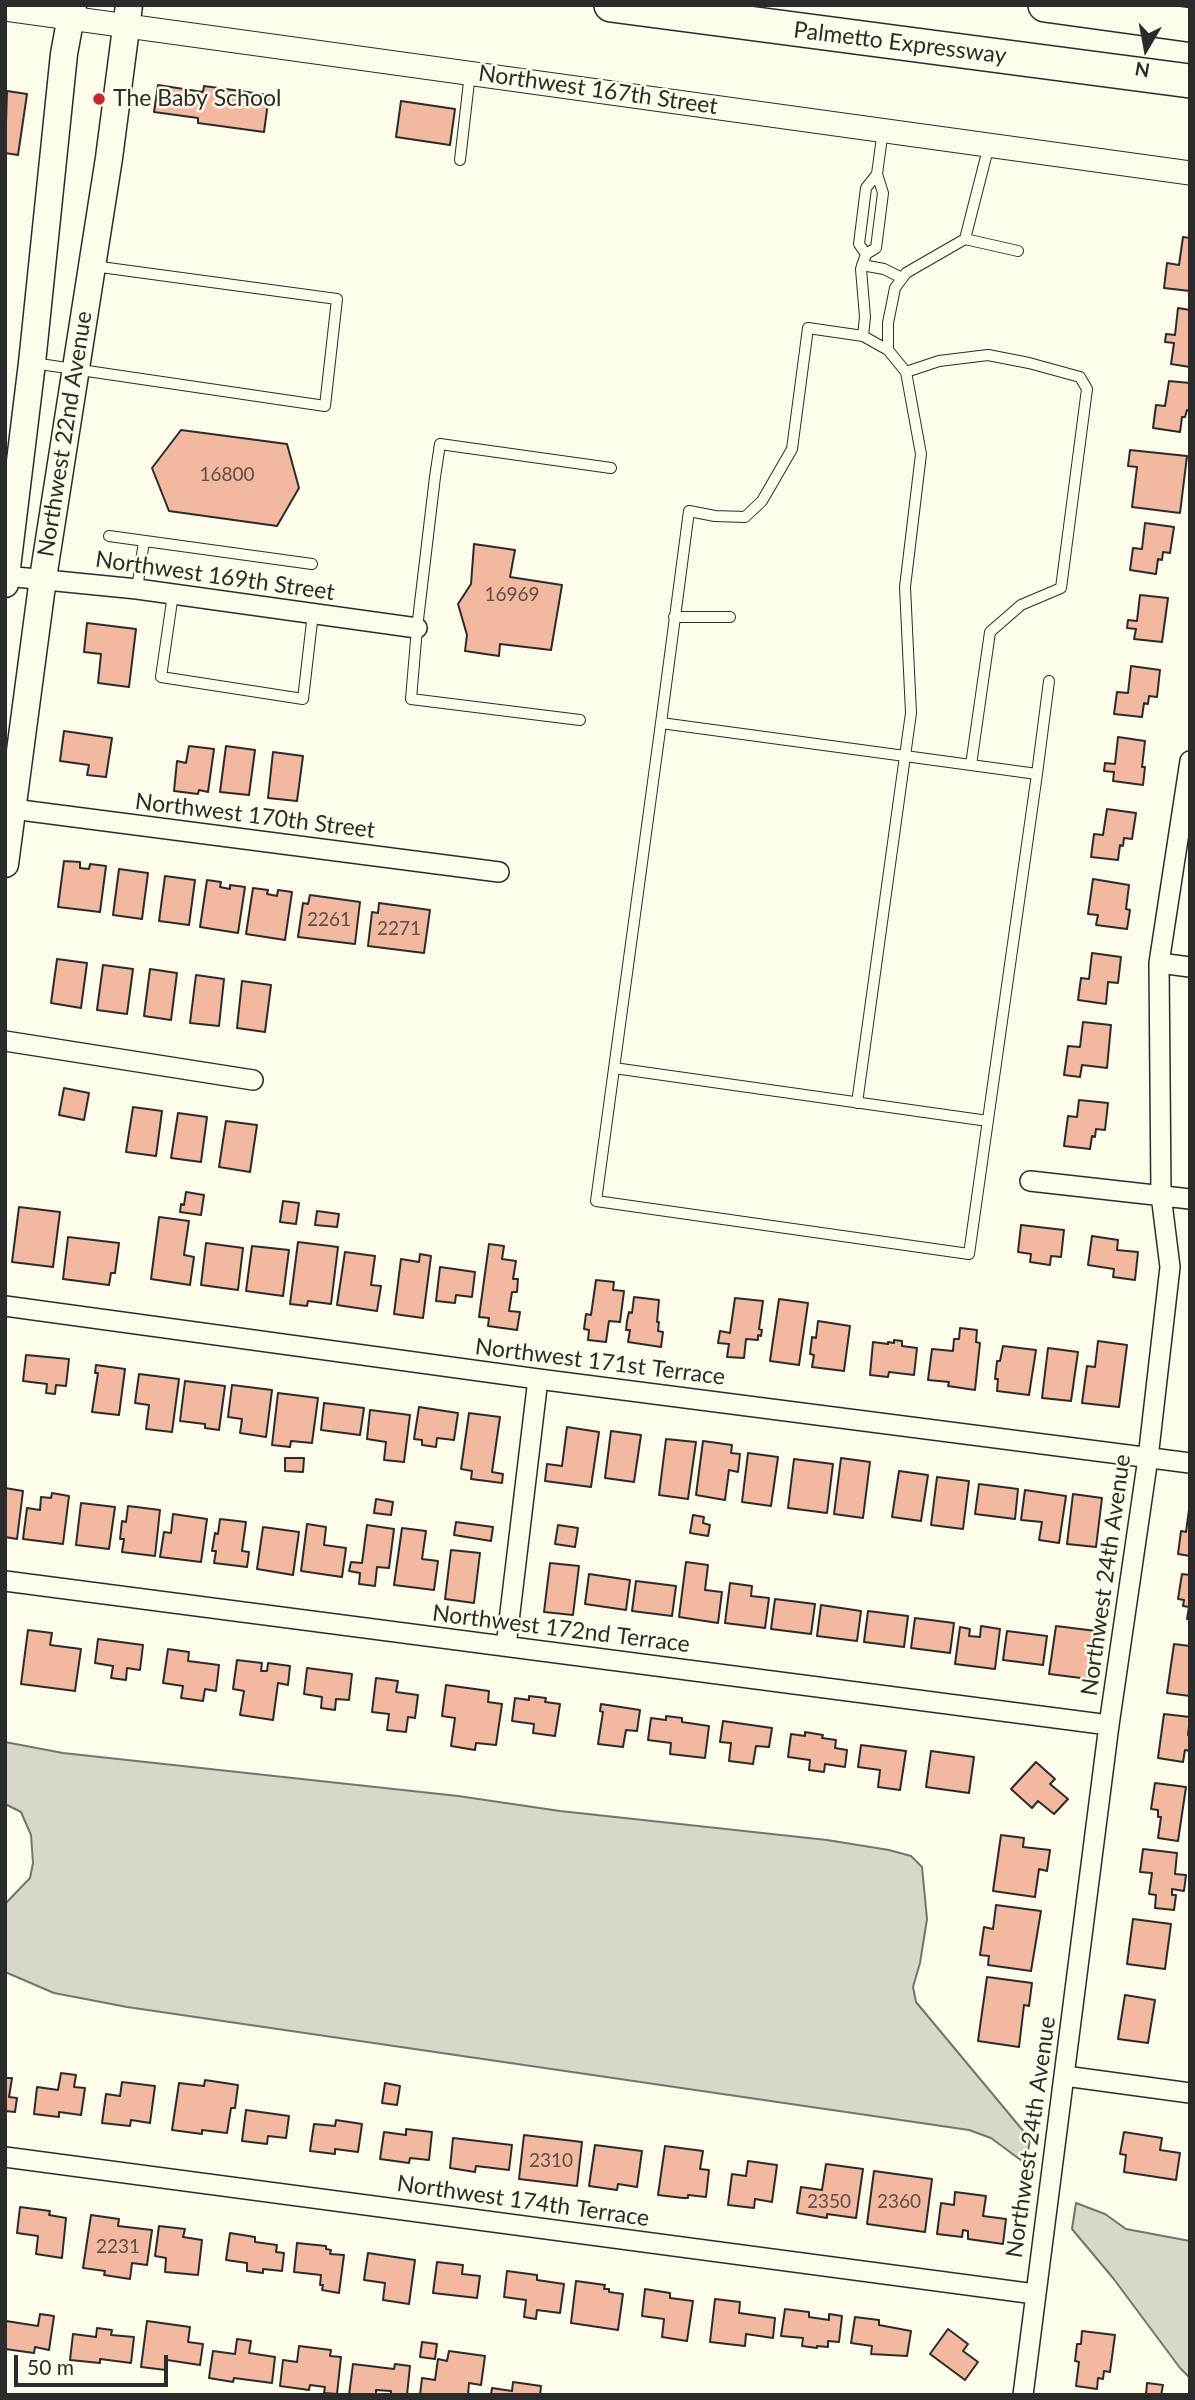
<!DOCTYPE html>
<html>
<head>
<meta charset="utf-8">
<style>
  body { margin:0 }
  #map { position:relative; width:1195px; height:2400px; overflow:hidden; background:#fdfbea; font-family:Lato,sans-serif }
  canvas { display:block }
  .frame { position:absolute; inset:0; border:7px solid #2b2b2b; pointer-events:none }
  .north { position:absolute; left:1111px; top:14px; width:70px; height:70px; -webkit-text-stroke:5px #fdfbea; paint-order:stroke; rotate:190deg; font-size:19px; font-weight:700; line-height:28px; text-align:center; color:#2b2b2b }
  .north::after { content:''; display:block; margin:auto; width:24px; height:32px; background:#2b2b2b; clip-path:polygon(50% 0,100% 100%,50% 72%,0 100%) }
  .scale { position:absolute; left:14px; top:2355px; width:154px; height:32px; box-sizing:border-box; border:4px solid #2b2b2b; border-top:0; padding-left:9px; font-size:21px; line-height:24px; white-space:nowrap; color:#2b2b2b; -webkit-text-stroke:5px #fdfbea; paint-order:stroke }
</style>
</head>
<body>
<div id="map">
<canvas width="1195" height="2400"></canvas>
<div class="frame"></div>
<div class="north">N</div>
<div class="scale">50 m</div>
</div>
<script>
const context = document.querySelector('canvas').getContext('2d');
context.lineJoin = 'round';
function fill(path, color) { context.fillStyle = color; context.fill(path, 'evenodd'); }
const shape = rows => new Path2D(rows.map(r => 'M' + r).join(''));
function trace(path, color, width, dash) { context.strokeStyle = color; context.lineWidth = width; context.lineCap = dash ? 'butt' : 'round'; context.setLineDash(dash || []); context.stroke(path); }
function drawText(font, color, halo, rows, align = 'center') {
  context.font = font + ' Lato,sans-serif'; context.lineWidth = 5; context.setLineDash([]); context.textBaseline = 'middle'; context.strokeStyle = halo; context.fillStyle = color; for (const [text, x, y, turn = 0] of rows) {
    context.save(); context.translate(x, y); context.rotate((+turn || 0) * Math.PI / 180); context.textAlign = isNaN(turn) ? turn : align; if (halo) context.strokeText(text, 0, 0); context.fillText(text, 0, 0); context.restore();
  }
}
const water = shape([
  [5,1742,63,1753,458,1796,560,1811,827,1840,889,1850,911,1856,922,1867,927,1919,920,1963,913,1987,916,2002,1030,2139,1026,2164,991,2138,969,2130,127,2007,54,1993,5,1972,5,1904,30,1878,33,1863,31,1835,21,1812,5,1804,5,1742],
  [1076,2203,1105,2214,1126,2229,1190,2241,1190,2378,1180,2368,1113,2278,1072,2229,1076,2203]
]);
fill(water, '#d8d7c9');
trace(water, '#74746e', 2);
const building = shape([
  [158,85,203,92,204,86,269,95,264,132,198,123,198,118,154,112,158,85],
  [7,91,27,94,18,155,5,153,7,91],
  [401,101,455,109,450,145,396,137,401,101],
  [1183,237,1190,238,1190,291,1164,288,1167,263,1179,265,1183,237],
  [1178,308,1190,310,1190,367,1171,364,1174,343,1165,342,1166,334,1175,335,1178,308],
  [1169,381,1190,383,1190,410,1187,410,1185,417,1182,417,1180,432,1153,428,1156,405,1165,406,1169,381],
  [181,430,287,444,299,488,277,526,169,511,152,468,181,430],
  [1130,450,1187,456,1180,513,1132,507,1137,467,1128,466,1130,450],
  [1145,523,1174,527,1170,553,1163,552,1162,560,1158,559,1156,574,1130,570,1133,548,1142,549,1145,523],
  [474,544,515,550,510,577,562,585,551,650,500,644,499,656,465,651,467,635,458,604,471,584,474,544],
  [1140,595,1168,598,1162,642,1134,639,1136,629,1127,628,1128,620,1137,621,1140,595],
  [87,623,136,629,129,687,98,683,101,654,84,652,87,623],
  [1131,666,1160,670,1157,697,1149,696,1148,704,1144,703,1142,717,1114,714,1117,692,1128,693,1131,666],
  [64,731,112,738,106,777,87,775,89,765,60,761,64,731],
  [1118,737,1145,741,1142,767,1145,767,1143,785,1113,781,1114,772,1104,771,1105,763,1115,764,1118,737],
  [189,746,214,749,208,792,199,790,198,794,174,791,177,761,186,763,189,746],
  [226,746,255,750,249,795,220,792,226,746],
  [273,752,303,756,297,801,268,798,273,752],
  [1107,809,1136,813,1132,839,1124,838,1123,846,1120,845,1118,860,1091,857,1094,834,1103,835,1107,809],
  [64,861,80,862,80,868,89,869,90,864,106,866,100,912,58,907,64,861],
  [119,869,148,873,142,919,113,915,119,869],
  [165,876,195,880,189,925,159,921,165,876],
  [1093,879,1129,885,1126,909,1130,910,1127,929,1096,925,1098,915,1088,914,1093,879],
  [207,880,221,882,220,887,230,889,230,885,245,887,238,933,200,927,207,880],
  [253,888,268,890,267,894,277,896,278,890,292,892,285,940,246,934,253,888],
  [310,895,360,902,355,944,298,937,303,903,308,904,310,895],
  [379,903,430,910,424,953,368,946,372,912,378,913,379,903],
  [1092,953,1121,957,1118,983,1108,982,1106,1004,1078,1000,1081,978,1089,979,1092,953],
  [57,959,87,963,81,1008,51,1003,57,959],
  [103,965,133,969,127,1014,97,1010,103,965],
  [150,969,177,973,171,1020,144,1016,150,969],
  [196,975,224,979,219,1026,190,1023,196,975],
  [242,981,271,985,265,1032,237,1028,242,981],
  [1083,1022,1111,1025,1107,1068,1082,1065,1080,1077,1064,1075,1068,1046,1080,1047,1083,1022],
  [64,1088,89,1093,84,1120,59,1115,64,1088],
  [1079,1100,1108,1103,1105,1130,1096,1129,1095,1137,1092,1136,1090,1149,1064,1146,1068,1116,1077,1117,1079,1100],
  [133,1107,162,1111,156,1156,126,1152,133,1107],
  [178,1113,207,1117,201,1162,171,1158,178,1113],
  [226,1121,257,1125,250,1172,219,1167,226,1121],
  [186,1192,204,1195,201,1215,180,1212,181,1204,184,1205,186,1192],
  [283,1201,299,1203,296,1224,280,1222,283,1201],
  [19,1207,60,1212,53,1267,12,1262,19,1207],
  [317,1211,339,1214,337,1227,315,1225,317,1211],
  [159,1217,189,1221,184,1255,194,1257,190,1285,151,1279,159,1217],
  [1021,1225,1064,1230,1061,1257,1051,1256,1050,1265,1030,1262,1031,1254,1018,1252,1021,1225],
  [1092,1236,1118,1240,1117,1250,1138,1252,1135,1280,1113,1277,1114,1269,1088,1265,1092,1236],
  [68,1237,119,1243,115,1273,111,1273,109,1285,63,1279,68,1237],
  [298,1242,338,1247,331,1304,308,1301,307,1306,290,1304,298,1242],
  [206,1243,243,1248,238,1290,201,1285,206,1243],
  [489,1244,504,1246,502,1259,516,1261,513,1279,518,1279,517,1292,512,1292,509,1311,520,1312,517,1330,488,1326,489,1318,479,1317,489,1244],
  [252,1246,289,1250,283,1296,246,1291,252,1246],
  [345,1252,375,1256,371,1285,381,1286,377,1311,337,1305,345,1252],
  [420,1254,431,1256,423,1318,394,1314,401,1259,419,1262,420,1254],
  [440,1267,475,1272,472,1297,456,1295,455,1303,436,1301,440,1267],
  [596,1280,614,1282,613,1290,624,1291,620,1322,609,1321,606,1342,588,1340,589,1330,584,1329,586,1314,591,1315,596,1280],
  [634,1297,659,1300,657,1322,659,1322,658,1331,663,1332,661,1347,628,1342,630,1330,626,1330,627,1321,629,1312,632,1313,634,1297],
  [735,1298,763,1301,759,1329,762,1330,761,1336,758,1335,758,1340,746,1339,744,1358,727,1357,729,1344,718,1343,720,1331,730,1333,735,1298],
  [779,1299,808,1303,799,1365,770,1361,779,1299],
  [818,1321,850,1326,844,1371,812,1367,814,1355,810,1354,812,1337,816,1338,818,1321],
  [960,1328,977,1330,976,1342,980,1343,975,1390,948,1386,949,1382,928,1380,932,1349,953,1351,954,1339,959,1339,960,1328],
  [894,1340,902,1341,902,1346,917,1348,914,1375,889,1372,888,1377,870,1375,873,1342,888,1344,888,1342,894,1343,894,1340],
  [1098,1341,1127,1345,1119,1407,1082,1403,1087,1366,1095,1367,1098,1341],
  [1003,1346,1036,1350,1029,1395,997,1391,998,1379,995,1379,997,1361,1000,1361,1003,1346],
  [1048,1348,1078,1352,1071,1401,1042,1398,1048,1348],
  [26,1355,69,1359,66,1386,56,1385,55,1394,46,1393,47,1384,23,1381,26,1355],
  [96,1365,125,1369,119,1415,92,1412,98,1373,95,1373,96,1365],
  [139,1374,179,1379,172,1432,146,1429,149,1405,135,1403,139,1374],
  [185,1381,225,1386,219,1430,205,1428,205,1424,180,1421,185,1381],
  [232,1385,272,1390,266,1437,240,1433,242,1419,228,1417,232,1385],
  [278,1393,318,1398,312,1443,291,1441,290,1447,272,1445,278,1393],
  [324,1403,364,1408,360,1435,321,1430,324,1403],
  [419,1407,458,1413,454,1440,437,1438,436,1447,422,1445,422,1440,414,1439,419,1407],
  [370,1410,410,1415,404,1462,384,1460,386,1442,367,1439,370,1410],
  [469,1413,500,1417,492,1472,503,1474,502,1483,471,1479,472,1471,461,1469,469,1413],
  [567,1427,599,1432,591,1487,545,1481,547,1464,562,1466,567,1427],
  [611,1431,641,1435,634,1482,605,1478,611,1431],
  [666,1439,696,1442,688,1499,659,1495,666,1439],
  [703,1441,732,1445,731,1453,740,1454,738,1472,729,1470,725,1500,696,1495,703,1441],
  [748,1453,778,1457,771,1506,742,1502,748,1453],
  [285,1458,304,1458,303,1472,285,1471,285,1458],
  [841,1458,870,1462,863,1518,834,1514,841,1458],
  [794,1459,833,1464,827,1513,788,1508,794,1459],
  [899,1471,928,1475,921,1521,892,1517,899,1471],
  [937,1477,969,1481,963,1529,931,1525,937,1477],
  [979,1484,1018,1489,1015,1519,975,1514,979,1484],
  [5,1488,23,1491,17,1539,5,1537,5,1488],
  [1025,1490,1066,1496,1059,1543,1039,1540,1042,1522,1021,1520,1025,1490],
  [52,1493,69,1496,63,1544,23,1539,27,1508,40,1510,41,1497,51,1498,52,1493],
  [1073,1494,1102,1498,1096,1547,1067,1544,1073,1494],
  [376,1499,393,1502,391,1515,374,1513,376,1499],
  [81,1503,115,1507,109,1549,76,1545,81,1503],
  [128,1506,160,1510,155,1556,122,1552,124,1539,120,1539,122,1521,126,1522,128,1506],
  [1189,1510,1190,1510,1190,1556,1178,1554,1181,1531,1186,1532,1189,1510],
  [173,1514,207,1519,201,1562,160,1557,164,1532,171,1533,173,1514],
  [693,1515,704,1517,703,1523,710,1525,708,1536,690,1533,693,1515],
  [220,1519,246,1522,242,1551,249,1552,247,1567,214,1563,216,1551,212,1551,215,1533,218,1534,220,1519],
  [456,1522,493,1527,491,1541,454,1535,456,1522],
  [307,1524,326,1527,324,1545,346,1548,342,1577,301,1571,307,1524],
  [367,1525,394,1529,389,1568,377,1567,375,1586,359,1584,360,1573,349,1571,351,1562,362,1563,367,1525],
  [558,1525,578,1528,575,1547,555,1544,558,1525],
  [263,1527,299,1532,293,1575,257,1569,263,1527],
  [402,1528,426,1531,422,1559,438,1561,434,1590,394,1585,402,1528],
  [451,1550,480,1553,474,1603,445,1599,451,1550],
  [686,1562,708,1565,705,1590,722,1592,718,1623,679,1617,686,1562],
  [550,1563,579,1566,573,1615,544,1612,550,1563],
  [589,1574,630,1580,626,1610,585,1604,589,1574],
  [1182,1574,1190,1575,1190,1619,1187,1619,1189,1607,1183,1606,1184,1600,1178,1599,1182,1574],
  [636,1581,676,1586,672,1616,632,1611,636,1581],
  [730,1583,752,1586,751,1596,769,1598,765,1628,725,1623,730,1583],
  [775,1599,815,1604,811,1634,771,1629,775,1599],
  [821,1605,861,1611,857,1641,817,1636,821,1605],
  [868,1611,908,1616,904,1647,864,1642,868,1611],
  [915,1618,954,1623,950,1653,911,1648,915,1618],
  [981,1626,1000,1629,995,1669,955,1664,960,1627,970,1629,969,1636,980,1637,981,1626],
  [1056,1626,1096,1631,1089,1679,1049,1674,1056,1626],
  [28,1630,52,1633,50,1645,81,1649,75,1691,21,1684,28,1630],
  [1007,1631,1047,1636,1043,1665,1003,1660,1007,1631],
  [98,1639,143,1645,140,1670,127,1668,126,1680,111,1678,113,1666,95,1663,98,1639],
  [1174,1644,1190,1646,1190,1696,1167,1693,1174,1644],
  [168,1649,189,1652,188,1661,219,1665,216,1691,205,1689,203,1701,181,1698,183,1686,163,1683,168,1649],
  [237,1660,262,1663,261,1671,267,1671,268,1663,290,1666,288,1685,278,1683,273,1720,240,1715,244,1691,233,1689,237,1660],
  [307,1668,352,1674,349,1700,336,1699,335,1710,321,1708,322,1697,304,1694,307,1668],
  [376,1678,398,1681,396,1692,418,1695,415,1718,408,1717,406,1732,387,1730,389,1714,372,1712,376,1678],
  [446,1685,489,1691,488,1702,502,1704,496,1745,476,1743,475,1750,451,1746,455,1718,442,1716,446,1685],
  [529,1696,546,1698,545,1702,560,1704,555,1736,533,1733,534,1724,512,1721,515,1698,529,1700,529,1696],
  [601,1704,640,1710,637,1731,626,1730,623,1747,598,1744,603,1712,600,1711,601,1704],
  [1164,1714,1190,1717,1188,1735,1190,1735,1190,1751,1185,1750,1183,1762,1158,1758,1164,1714],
  [666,1716,682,1718,682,1722,709,1726,705,1758,670,1754,671,1743,648,1740,651,1718,666,1720,666,1716],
  [723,1721,772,1728,769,1747,756,1746,753,1764,729,1761,731,1743,720,1742,723,1721],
  [805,1732,823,1735,822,1738,836,1740,835,1748,847,1750,845,1767,825,1764,824,1772,809,1770,810,1760,788,1757,791,1734,805,1736,805,1732],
  [861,1745,906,1751,900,1790,878,1787,880,1770,858,1767,861,1745],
  [931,1751,974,1757,969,1793,926,1787,931,1751],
  [1036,1762,1055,1779,1050,1784,1068,1799,1054,1814,1038,1801,1032,1808,1011,1789,1036,1762],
  [1155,1783,1186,1787,1178,1841,1158,1838,1161,1817,1158,1817,1158,1810,1151,1809,1155,1783],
  [1001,1835,1024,1838,1023,1847,1050,1850,1047,1871,1039,1869,1035,1897,993,1891,1001,1835],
  [1143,1849,1177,1853,1175,1874,1186,1875,1184,1891,1172,1889,1172,1895,1176,1895,1174,1910,1155,1908,1156,1895,1149,1894,1152,1873,1140,1872,1143,1849],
  [996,1905,1041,1911,1031,1971,988,1965,989,1956,980,1955,984,1927,993,1929,996,1905],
  [1133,1919,1171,1924,1165,1969,1127,1964,1133,1919],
  [987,1977,1032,1983,1029,2006,1024,2005,1019,2047,978,2041,987,1977],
  [1125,1995,1155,2000,1148,2043,1118,2039,1125,1995],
  [61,2073,76,2075,74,2087,85,2088,81,2115,59,2112,59,2117,34,2114,37,2087,58,2090,61,2073],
  [5,2078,12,2078,9,2097,17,2098,15,2112,5,2111,5,2078],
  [205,2080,238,2085,235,2108,231,2108,227,2133,202,2130,202,2134,172,2130,179,2083,204,2086,205,2080],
  [122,2082,155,2086,150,2123,131,2120,130,2126,102,2123,106,2094,120,2096,122,2082],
  [385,2083,400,2086,397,2105,382,2103,385,2083],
  [246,2110,289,2116,286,2138,268,2136,267,2144,242,2141,246,2110],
  [336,2120,362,2124,358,2152,335,2149,335,2154,310,2151,314,2124,335,2126,336,2120],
  [406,2129,432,2132,429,2160,410,2158,409,2163,380,2159,384,2132,406,2135,406,2129],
  [1124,2132,1162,2138,1160,2150,1180,2153,1176,2180,1124,2172,1126,2155,1120,2154,1124,2132],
  [524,2135,582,2142,577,2186,519,2179,524,2135],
  [453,2138,512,2145,509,2170,476,2166,475,2172,450,2168,453,2138],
  [595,2145,642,2151,637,2187,618,2184,617,2190,589,2186,595,2145],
  [665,2146,703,2151,700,2169,709,2170,706,2197,688,2195,688,2198,683,2198,658,2195,665,2146],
  [748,2161,777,2165,772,2202,755,2199,754,2208,728,2205,732,2174,746,2176,748,2161],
  [826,2164,863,2169,856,2218,827,2214,827,2218,797,2213,801,2187,822,2190,826,2164],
  [874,2171,932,2179,925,2232,867,2224,874,2171],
  [955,2192,986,2196,983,2216,1006,2219,1003,2244,968,2239,968,2231,963,2230,962,2237,937,2234,941,2203,954,2205,955,2192],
  [20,2207,50,2211,49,2215,66,2218,62,2258,36,2254,38,2236,17,2233,20,2207],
  [91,2215,119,2219,118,2226,152,2230,147,2265,132,2263,130,2279,104,2275,105,2271,83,2268,91,2215],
  [159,2226,185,2229,183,2237,202,2240,198,2275,165,2272,166,2258,155,2256,159,2226],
  [230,2233,255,2237,255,2242,277,2245,276,2252,284,2253,282,2271,263,2269,263,2273,247,2271,247,2263,226,2260,230,2233],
  [297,2243,326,2246,326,2249,331,2250,330,2254,344,2255,339,2293,322,2290,323,2285,320,2285,321,2275,294,2272,297,2243],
  [368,2253,415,2260,409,2304,383,2300,385,2283,364,2280,368,2253],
  [437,2262,463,2265,462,2274,480,2276,477,2298,433,2293,437,2262],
  [507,2271,537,2275,537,2280,564,2284,560,2313,537,2310,536,2319,524,2317,526,2300,504,2297,507,2271],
  [576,2281,605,2285,604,2289,609,2289,609,2292,623,2294,618,2330,571,2323,576,2281],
  [645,2289,670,2293,670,2298,693,2301,687,2341,662,2337,664,2319,642,2316,645,2289],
  [715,2299,740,2302,739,2313,775,2318,773,2338,746,2334,745,2346,710,2342,715,2299],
  [785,2309,809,2312,809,2317,829,2320,829,2314,842,2316,839,2342,828,2341,828,2347,817,2346,817,2348,802,2346,803,2338,781,2336,785,2309],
  [40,2314,54,2316,49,2350,35,2347,34,2353,5,2349,6,2321,38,2326,40,2314],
  [855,2317,879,2320,879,2325,911,2331,907,2356,871,2354,872,2346,851,2343,855,2317],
  [147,2321,190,2327,188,2342,203,2344,200,2365,167,2360,166,2370,141,2367,147,2321],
  [97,2328,112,2330,111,2335,134,2337,131,2363,100,2359,100,2363,70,2360,73,2334,96,2337,97,2328],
  [948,2329,968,2344,963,2351,978,2362,965,2380,930,2354,948,2329],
  [1082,2331,1115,2335,1110,2372,1104,2371,1103,2379,1098,2378,1097,2389,1076,2386,1079,2362,1075,2361,1077,2344,1081,2344,1082,2331],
  [237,2339,251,2341,249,2353,275,2357,272,2383,234,2378,233,2382,209,2378,213,2351,235,2354,237,2339],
  [422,2342,437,2344,435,2359,420,2357,422,2342],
  [299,2346,331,2350,330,2356,341,2357,337,2394,324,2393,325,2387,310,2385,309,2390,280,2386,283,2360,297,2362,299,2346],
  [449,2351,485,2356,481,2385,469,2383,468,2395,420,2395,422,2378,435,2380,438,2359,447,2361,449,2351],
  [353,2364,394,2369,395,2364,410,2366,407,2395,391,2395,391,2391,376,2390,376,2395,349,2395,353,2364],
  [513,2382,541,2386,540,2395,491,2395,492,2388,512,2391,513,2382],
  [1147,2383,1163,2385,1161,2395,1146,2395,1147,2383]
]);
fill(building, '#f2b8a0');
trace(building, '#2b2b2b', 2);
const service = shape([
  [460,160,470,73],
  [965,239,1018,251],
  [866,254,859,244,866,188,877,174],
  [862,265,884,269,902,278],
  [863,336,865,317,861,269,866,254,876,248,883,193,877,174,883,130],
  [888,350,888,323,895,288,906,273,965,239,989,145],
  [33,363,325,406,337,299,93,266],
  [906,372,939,361,988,355,1029,363,1080,377,1087,389,1061,588,1021,605,990,632,971,765],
  [109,536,312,564],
  [137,589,144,541],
  [173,594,161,677,303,699,313,613],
  [674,617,730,617],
  [580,720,411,699,417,628,435,477,440,444,611,468],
  [661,723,689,511,715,516,745,517,762,501,792,449,808,328,863,336,888,350,906,372,921,454,905,587,911,713,905,756,661,723,596,1201,969,1254,1037,774,905,756,857,1103],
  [1037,774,1049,681],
  [614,1068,988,1121]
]);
const minor = shape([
  [6,576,137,589,417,628],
  [5,808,499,872],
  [1159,963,1190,967],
  [5,1041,253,1080],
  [1030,1181,1190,1199],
  [5,1306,538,1379,1190,1463],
  [5,1581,1109,1725],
  [506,1646,538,1379],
  [1065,2076,1190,2093],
  [5,2157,1035,2294],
  [1023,2395,1109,1725,1148,1458,1170,1267,1161,1195,1159,963,1190,761]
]);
const tertiary = shape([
  [5,9,1190,173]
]);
const secondary = shape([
  [5,584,32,363,64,54,73,5],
  [5,864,43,578,109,158,129,5]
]);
const motorway = shape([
  [611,5,1190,81],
  [1045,5,1190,25]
]);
trace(service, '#2b2b2b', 12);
trace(minor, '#2b2b2b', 22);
trace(tertiary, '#2b2b2b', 25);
trace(secondary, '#2b2b2b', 29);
trace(motorway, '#2b2b2b', 36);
trace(service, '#fdfbea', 10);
trace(minor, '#fdfbea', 19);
trace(tertiary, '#fdfbea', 23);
trace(secondary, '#fdfbea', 26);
trace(motorway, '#fdfbea', 33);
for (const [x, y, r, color] of [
  [99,99,7,"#c62828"]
]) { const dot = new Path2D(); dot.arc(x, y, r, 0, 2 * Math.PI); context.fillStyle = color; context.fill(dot); trace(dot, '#fdfbea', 2.5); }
drawText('19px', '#5d4e48', null, [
  ["16800",227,475],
  ["16969",512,595],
  ["2261",329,920],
  ["2271",399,929],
  ["2310",551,2161],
  ["2350",829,2202],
  ["2360",899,2202],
  ["2231",118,2247]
]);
drawText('23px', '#2b2b2b', '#fdfbea', [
  ["Palmetto Expressway",900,43,7],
  ["Northwest 167th Street",598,90,8],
  ["Northwest 22nd Avenue",65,434,-81],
  ["Northwest 169th Street",215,576,8],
  ["Northwest 170th Street",255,816,7],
  ["Northwest 171st Terrace",600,1362,7],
  ["Northwest 24th Avenue",1106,1575,-82],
  ["Northwest 172nd Terrace",561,1629,7],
  ["Northwest 24th Avenue",1031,2137,-82],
  ["Northwest 174th Terrace",523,2201,8]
]);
drawText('23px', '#2b2b2b', '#fdfbea', [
  ["The Baby School",113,99]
], 'left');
</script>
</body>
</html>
